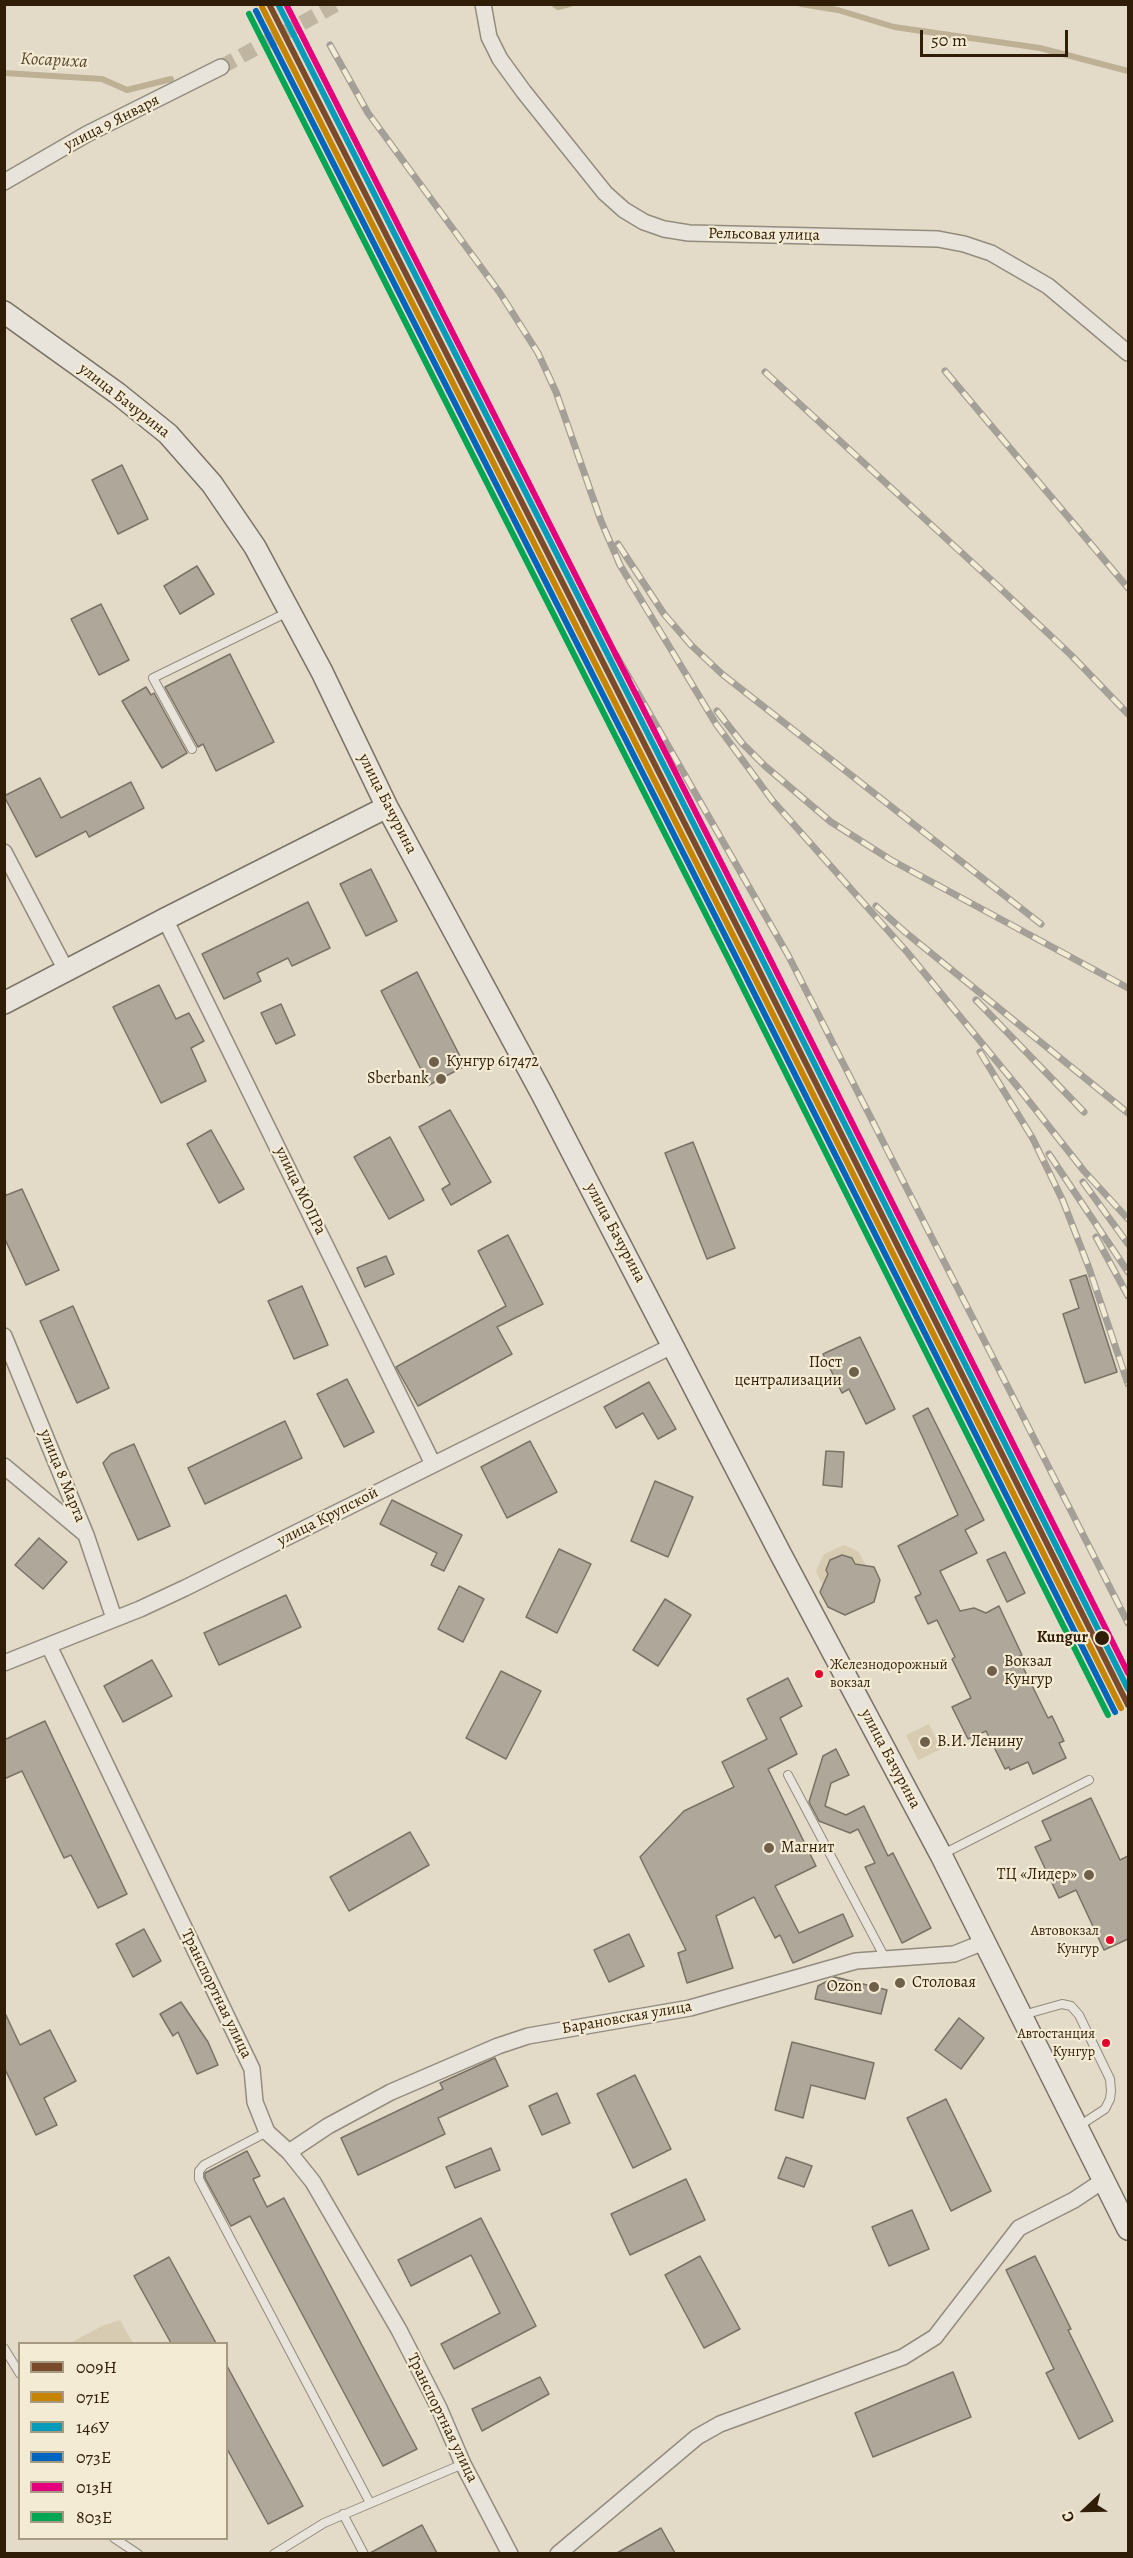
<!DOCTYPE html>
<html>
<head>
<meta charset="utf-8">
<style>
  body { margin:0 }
  #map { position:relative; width:1133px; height:2558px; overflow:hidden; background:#e3dbc8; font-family:Alegreya,serif }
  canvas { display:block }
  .frame { position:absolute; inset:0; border:6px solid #301d07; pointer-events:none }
  .legend { position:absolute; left:18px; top:2342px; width:210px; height:198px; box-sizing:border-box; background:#f4ebd4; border:2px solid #a69982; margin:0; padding:8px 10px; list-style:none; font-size:18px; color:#301d07 }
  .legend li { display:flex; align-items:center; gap:12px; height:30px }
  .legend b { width:30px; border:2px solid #a69982 }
  .north { position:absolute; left:1055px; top:2480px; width:60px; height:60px; -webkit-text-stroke:4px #f4ebd4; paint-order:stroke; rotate:248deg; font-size:16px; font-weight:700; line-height:24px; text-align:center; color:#301d07 }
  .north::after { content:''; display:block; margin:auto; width:21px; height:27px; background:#301d07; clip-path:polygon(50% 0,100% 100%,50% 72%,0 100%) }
  .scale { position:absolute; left:920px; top:30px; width:148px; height:27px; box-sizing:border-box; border:3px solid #301d07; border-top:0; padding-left:8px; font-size:18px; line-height:21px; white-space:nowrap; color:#301d07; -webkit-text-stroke:4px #f4ebd4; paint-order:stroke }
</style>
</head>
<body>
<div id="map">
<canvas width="1133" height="2558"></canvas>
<div class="frame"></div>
<ul class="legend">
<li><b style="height:8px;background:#7a4b2a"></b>009Н</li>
<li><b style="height:8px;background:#c58402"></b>071Е</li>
<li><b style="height:8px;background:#059bba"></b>146У</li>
<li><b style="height:8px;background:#0065bd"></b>073Е</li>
<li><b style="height:8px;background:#e5007d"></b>013Н</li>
<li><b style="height:8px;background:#00a651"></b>803Е</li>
</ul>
<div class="north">С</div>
<div class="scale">50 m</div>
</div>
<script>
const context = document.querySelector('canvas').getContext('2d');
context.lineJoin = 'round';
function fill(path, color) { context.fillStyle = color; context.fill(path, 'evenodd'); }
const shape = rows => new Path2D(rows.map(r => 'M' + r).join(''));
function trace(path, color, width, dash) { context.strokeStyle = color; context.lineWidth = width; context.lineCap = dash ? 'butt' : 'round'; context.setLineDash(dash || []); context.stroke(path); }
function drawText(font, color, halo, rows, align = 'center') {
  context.font = font + ' Alegreya,serif'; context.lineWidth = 4.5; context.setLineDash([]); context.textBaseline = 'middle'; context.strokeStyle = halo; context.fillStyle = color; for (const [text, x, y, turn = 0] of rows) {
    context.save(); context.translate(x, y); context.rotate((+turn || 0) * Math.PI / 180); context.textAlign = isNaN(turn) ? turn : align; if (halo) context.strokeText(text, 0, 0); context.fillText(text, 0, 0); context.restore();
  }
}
fill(shape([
  [844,1545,859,1552,866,1566,861,1585,823,1586,816,1571,824,1554],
  [929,1724,941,1749,918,1760,906,1735],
  [120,2320,133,2343,70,2343,102,2326]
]), '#d7ccb1');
trace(shape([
  [554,4,558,7,570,4],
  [801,4,838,10,894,27,1040,48,1128,71],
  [4,73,102,79,127,90,171,79]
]), '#bdb095', 6);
const building = shape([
  [122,465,148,519,118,534,92,480,122,465],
  [197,566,214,594,180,614,164,586,197,566],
  [101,604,129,660,99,675,71,619,101,604],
  [230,654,274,742,216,771,203,744,198,747,165,687,230,654],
  [146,687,151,695,154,693,187,753,162,768,122,701,146,687],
  [40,778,61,818,131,782,144,808,89,837,86,831,36,857,4,796,40,778],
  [371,869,397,921,366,936,340,884,371,869],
  [308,902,330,948,292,966,288,958,257,973,261,981,224,999,202,954,308,902],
  [417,972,465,1066,429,1085,381,991,417,972],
  [159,985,176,1019,189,1013,204,1041,191,1048,206,1081,161,1103,113,1007,159,985],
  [281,1004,295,1035,276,1044,261,1013,281,1004],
  [450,1110,491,1182,451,1205,442,1189,450,1184,419,1127,450,1110],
  [211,1130,244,1189,219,1203,187,1144,211,1130],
  [390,1137,424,1200,389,1219,354,1157,390,1137],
  [693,1142,735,1248,707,1259,665,1153,693,1142],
  [22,1189,59,1270,26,1285,4,1237,4,1196,22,1189],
  [508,1235,543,1304,497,1327,512,1354,418,1406,396,1367,506,1306,478,1251,508,1235],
  [386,1256,394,1274,365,1287,357,1268,386,1256],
  [1086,1275,1117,1372,1085,1383,1063,1314,1079,1308,1070,1280,1086,1275],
  [302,1286,328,1345,294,1359,268,1301,302,1286],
  [73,1306,109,1388,77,1403,40,1321,73,1306],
  [860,1337,895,1409,866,1424,849,1389,842,1393,823,1354,860,1337],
  [347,1379,374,1432,344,1447,317,1394,347,1379],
  [649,1382,676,1429,658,1439,643,1413,616,1428,604,1407,649,1382],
  [928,1408,984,1520,965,1530,977,1553,940,1571,960,1611,974,1608,986,1613,999,1606,1022,1655,1018,1657,1048,1718,1052,1716,1064,1741,1059,1743,1066,1758,1033,1774,1028,1762,1010,1770,1009,1767,1005,1769,986,1731,968,1739,952,1707,971,1698,952,1659,955,1657,937,1620,928,1624,915,1597,921,1594,898,1546,958,1515,913,1416,928,1408],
  [285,1421,302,1458,205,1504,188,1468,285,1421],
  [530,1441,557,1492,507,1518,481,1467,530,1441],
  [134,1444,170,1526,138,1540,103,1463,111,1454,134,1444],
  [826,1451,844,1452,842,1487,823,1485,826,1451],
  [655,1481,693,1497,668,1557,631,1541,655,1481],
  [392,1500,462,1535,444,1571,431,1565,437,1553,380,1524,392,1500],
  [39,1538,67,1562,43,1589,15,1565,39,1538],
  [559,1549,591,1564,557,1633,526,1617,559,1549],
  [1005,1552,1025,1593,1007,1602,987,1560,1005,1552],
  [842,1555,852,1558,855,1564,874,1567,880,1580,874,1602,845,1615,828,1607,820,1592,828,1574,826,1570,830,1560,842,1555],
  [459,1586,484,1599,463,1642,438,1629,459,1586],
  [286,1595,301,1627,219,1665,204,1633,286,1595],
  [665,1599,691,1615,658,1666,633,1650,665,1599],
  [152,1660,172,1696,123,1722,104,1686,152,1660],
  [501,1671,541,1691,506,1759,466,1738,501,1671],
  [788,1678,802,1706,780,1718,797,1754,768,1769,816,1866,775,1886,799,1933,843,1914,853,1936,793,1963,780,1935,775,1938,754,1897,716,1916,733,1968,687,1983,678,1953,686,1950,640,1857,684,1811,734,1787,722,1762,767,1739,747,1699,788,1678],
  [45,1721,127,1894,98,1908,71,1855,64,1858,22,1771,4,1779,4,1740,45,1721],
  [836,1749,849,1775,831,1783,825,1806,846,1815,864,1806,888,1856,893,1853,931,1928,902,1943,865,1867,875,1863,858,1829,850,1833,819,1821,809,1802,823,1756,836,1749],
  [1091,1798,1120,1860,1128,1856,1128,1939,1104,1950,1076,1890,1059,1898,1035,1847,1051,1840,1042,1821,1091,1798],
  [410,1832,429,1865,349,1911,330,1877,410,1832],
  [144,1929,161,1961,133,1977,116,1944,144,1929],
  [629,1934,644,1966,609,1982,594,1950,629,1934],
  [835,1977,887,1990,881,2014,815,1999,818,1986,835,1977],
  [181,2002,208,2042,218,2065,197,2074,178,2032,173,2036,160,2014,181,2002],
  [4,2011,20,2045,50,2030,76,2081,44,2098,57,2125,36,2135,4,2067,4,2011],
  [959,2018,984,2038,961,2069,935,2050,959,2018],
  [792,2042,874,2063,865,2099,811,2085,803,2118,775,2110,792,2042],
  [495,2058,508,2086,438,2118,445,2134,358,2175,341,2138,443,2089,440,2083,495,2058],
  [635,2075,671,2149,633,2168,597,2094,635,2075],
  [557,2093,570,2123,542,2135,529,2106,557,2093],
  [946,2099,991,2191,951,2211,907,2118,946,2099],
  [491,2148,500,2170,455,2188,446,2167,491,2148],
  [247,2151,260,2176,253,2179,267,2207,284,2198,417,2449,383,2466,250,2216,231,2226,205,2178,205,2173,247,2151],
  [786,2157,812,2166,804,2187,778,2178,786,2157],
  [686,2179,705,2220,630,2255,611,2214,686,2179],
  [912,2210,929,2249,889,2266,872,2227,912,2210],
  [481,2218,536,2326,454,2369,441,2344,500,2313,471,2255,411,2286,398,2260,481,2218],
  [700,2256,740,2329,704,2348,665,2275,700,2256],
  [1035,2256,1071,2329,1068,2330,1113,2421,1079,2439,1046,2373,1054,2369,1006,2270,1035,2256],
  [169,2257,199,2312,216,2343,171,2343,134,2276,169,2257],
  [226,2364,303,2506,268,2524,226,2447,226,2364],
  [953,2372,971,2417,873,2457,855,2413,953,2372],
  [540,2377,549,2394,482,2431,472,2409,540,2377],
  [422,2525,437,2553,370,2553,422,2525],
  [661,2528,675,2553,617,2553,661,2528]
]);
fill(building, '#afa89a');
trace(building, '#797265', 1.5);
trace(shape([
  [221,67,337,4]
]), '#bfb5a1', 15, [15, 8]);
const lane = shape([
  [192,749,153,678,288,612],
  [788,1775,885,1958],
  [943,1854,1089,1780],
  [1023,2015,1062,2004,1071,2006,1079,2015,1110,2079,1111,2091,1110,2099,1105,2109,1079,2126],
  [267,2132,204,2165,199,2171,199,2179,370,2503],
  [4,2348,20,2374],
  [343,2514,364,2554],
  [114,2538,138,2554],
  [274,2554,324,2523,463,2464]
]);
const street = shape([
  [483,4,489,37,500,59,524,92,605,193,624,210,644,222,664,229,689,233,938,239,964,244,991,253,1048,286,1128,353],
  [4,182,87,134,221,67],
  [4,852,67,972],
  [165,919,433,1464],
  [4,1336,86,1535,114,1618],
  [4,1466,84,1533],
  [49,1646,252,2069,255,2102,267,2132,289,2152,313,2182,399,2330,439,2408,463,2464,510,2554],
  [4,1663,140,1609,185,1588,674,1345],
  [289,2152,328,2126,391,2092,498,2046,528,2036,690,2008,856,1961,954,1954,984,1942],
  [558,2554,697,2437,720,2424,903,2357,935,2337,1019,2228,1074,2200,1104,2180]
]);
const secondary = shape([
  [4,312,117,393,168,434,212,484,255,547,322,672,387,807,542,1094,780,1553,941,1855,1128,2229],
  [4,1003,165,919,387,807]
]);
trace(lane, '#938c7e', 10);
trace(street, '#938c7e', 18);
trace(secondary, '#797265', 24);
trace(lane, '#e9e4db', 8);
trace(street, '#e9e4db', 15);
trace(secondary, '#e9e4db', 21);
const rail = shape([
  [330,45,368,113,500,293,538,353,556,392,601,521,620,565,716,724,772,800,907,952,1017,1086,1084,1171,1128,1219],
  [945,371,1128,588],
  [765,372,1000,588,1072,656,1128,714],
  [618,544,664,614,691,645,722,674,1041,924],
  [616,655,788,955,1128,1623],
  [717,711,742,743,765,766,831,822,891,860,1128,988],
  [876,906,905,932,1128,1113],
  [976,1000,1084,1112],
  [980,1052,1033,1139,1063,1201,1089,1268,1128,1384],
  [1049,1154,1128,1272],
  [1083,1182,1128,1244],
  [1096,1237,1128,1296]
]);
trace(rail, '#a5a097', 7);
trace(rail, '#f4ebd4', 4.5, [14]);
trace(shape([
  [269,4,751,954,1128,1705]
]), '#7a4b2a', 6);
trace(shape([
  [262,7,744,957,1121,1708]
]), '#c58402', 6);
trace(shape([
  [278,4,758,951,1128,1689]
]), '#059bba', 6);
trace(shape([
  [256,11,738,961,1115,1712]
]), '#0065bd', 6);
trace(shape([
  [286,4,764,947,1128,1673]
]), '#e5007d', 6);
trace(shape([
  [249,14,731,964,1108,1715]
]), '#00a651', 6);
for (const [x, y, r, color] of [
  [434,1062,6,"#6f604b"],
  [441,1079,6,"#6f604b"],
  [854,1372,6,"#6f604b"],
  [1102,1638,8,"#301d07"],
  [992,1671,6,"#6f604b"],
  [819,1674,5,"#e4002b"],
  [925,1742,6,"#6f604b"],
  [769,1848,6,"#6f604b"],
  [1089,1875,6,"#6f604b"],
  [1110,1940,5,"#e4002b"],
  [900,1983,6,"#6f604b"],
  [874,1987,6,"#6f604b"],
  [1106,2043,5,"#e4002b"]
]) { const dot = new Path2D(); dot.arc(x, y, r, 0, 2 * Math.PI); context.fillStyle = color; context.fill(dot); trace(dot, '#f4ebd4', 2); }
drawText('14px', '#301d07', '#f4ebd4', [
  ["Железнодорожный",830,1666,"left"],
  ["вокзал",830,1684,"left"],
  ["Автовокзал",1099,1932],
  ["Кунгур",1099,1950],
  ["Автостанция",1095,2035],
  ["Кунгур",1095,2053]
], 'right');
drawText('16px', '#301d07', '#f4ebd4', [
  ["улица 9 Января",112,123,-27],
  ["Рельсовая улица",764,235,1],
  ["улица Бачурина",124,401,38],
  ["улица Бачурина",387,804,63],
  ["улица МОПРа",300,1191,64],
  ["улица Бачурина",615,1233,62],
  ["улица 8 Марта",62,1476,68],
  ["улица Крупской",328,1517,-27],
  ["улица Бачурина",890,1759,62],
  ["Транспортная улица",216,1994,64],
  ["Барановская улица",627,2018,-10],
  ["Транспортная улица",442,2418,64]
]);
drawText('16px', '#301d07', '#f4ebd4', [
  ["Кунгур 617472",446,1062],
  ["Sberbank",429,1079,"right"],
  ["Пост",842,1363,"right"],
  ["централизации",842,1381,"right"],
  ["Вокзал",1004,1662],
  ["Кунгур",1004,1680],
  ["В.И. Ленину",937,1742],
  ["Магнит",781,1848],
  ["ТЦ «Лидер»",1077,1875,"right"],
  ["Столовая",912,1983],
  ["Ozon",862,1987,"right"]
], 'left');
drawText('bold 16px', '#301d07', '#f4ebd4', [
  ["Kungur",1088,1638]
], 'right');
drawText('italic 18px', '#5c4a31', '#f4ebd4', [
  ["Косариха",54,61,3]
]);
</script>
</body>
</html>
